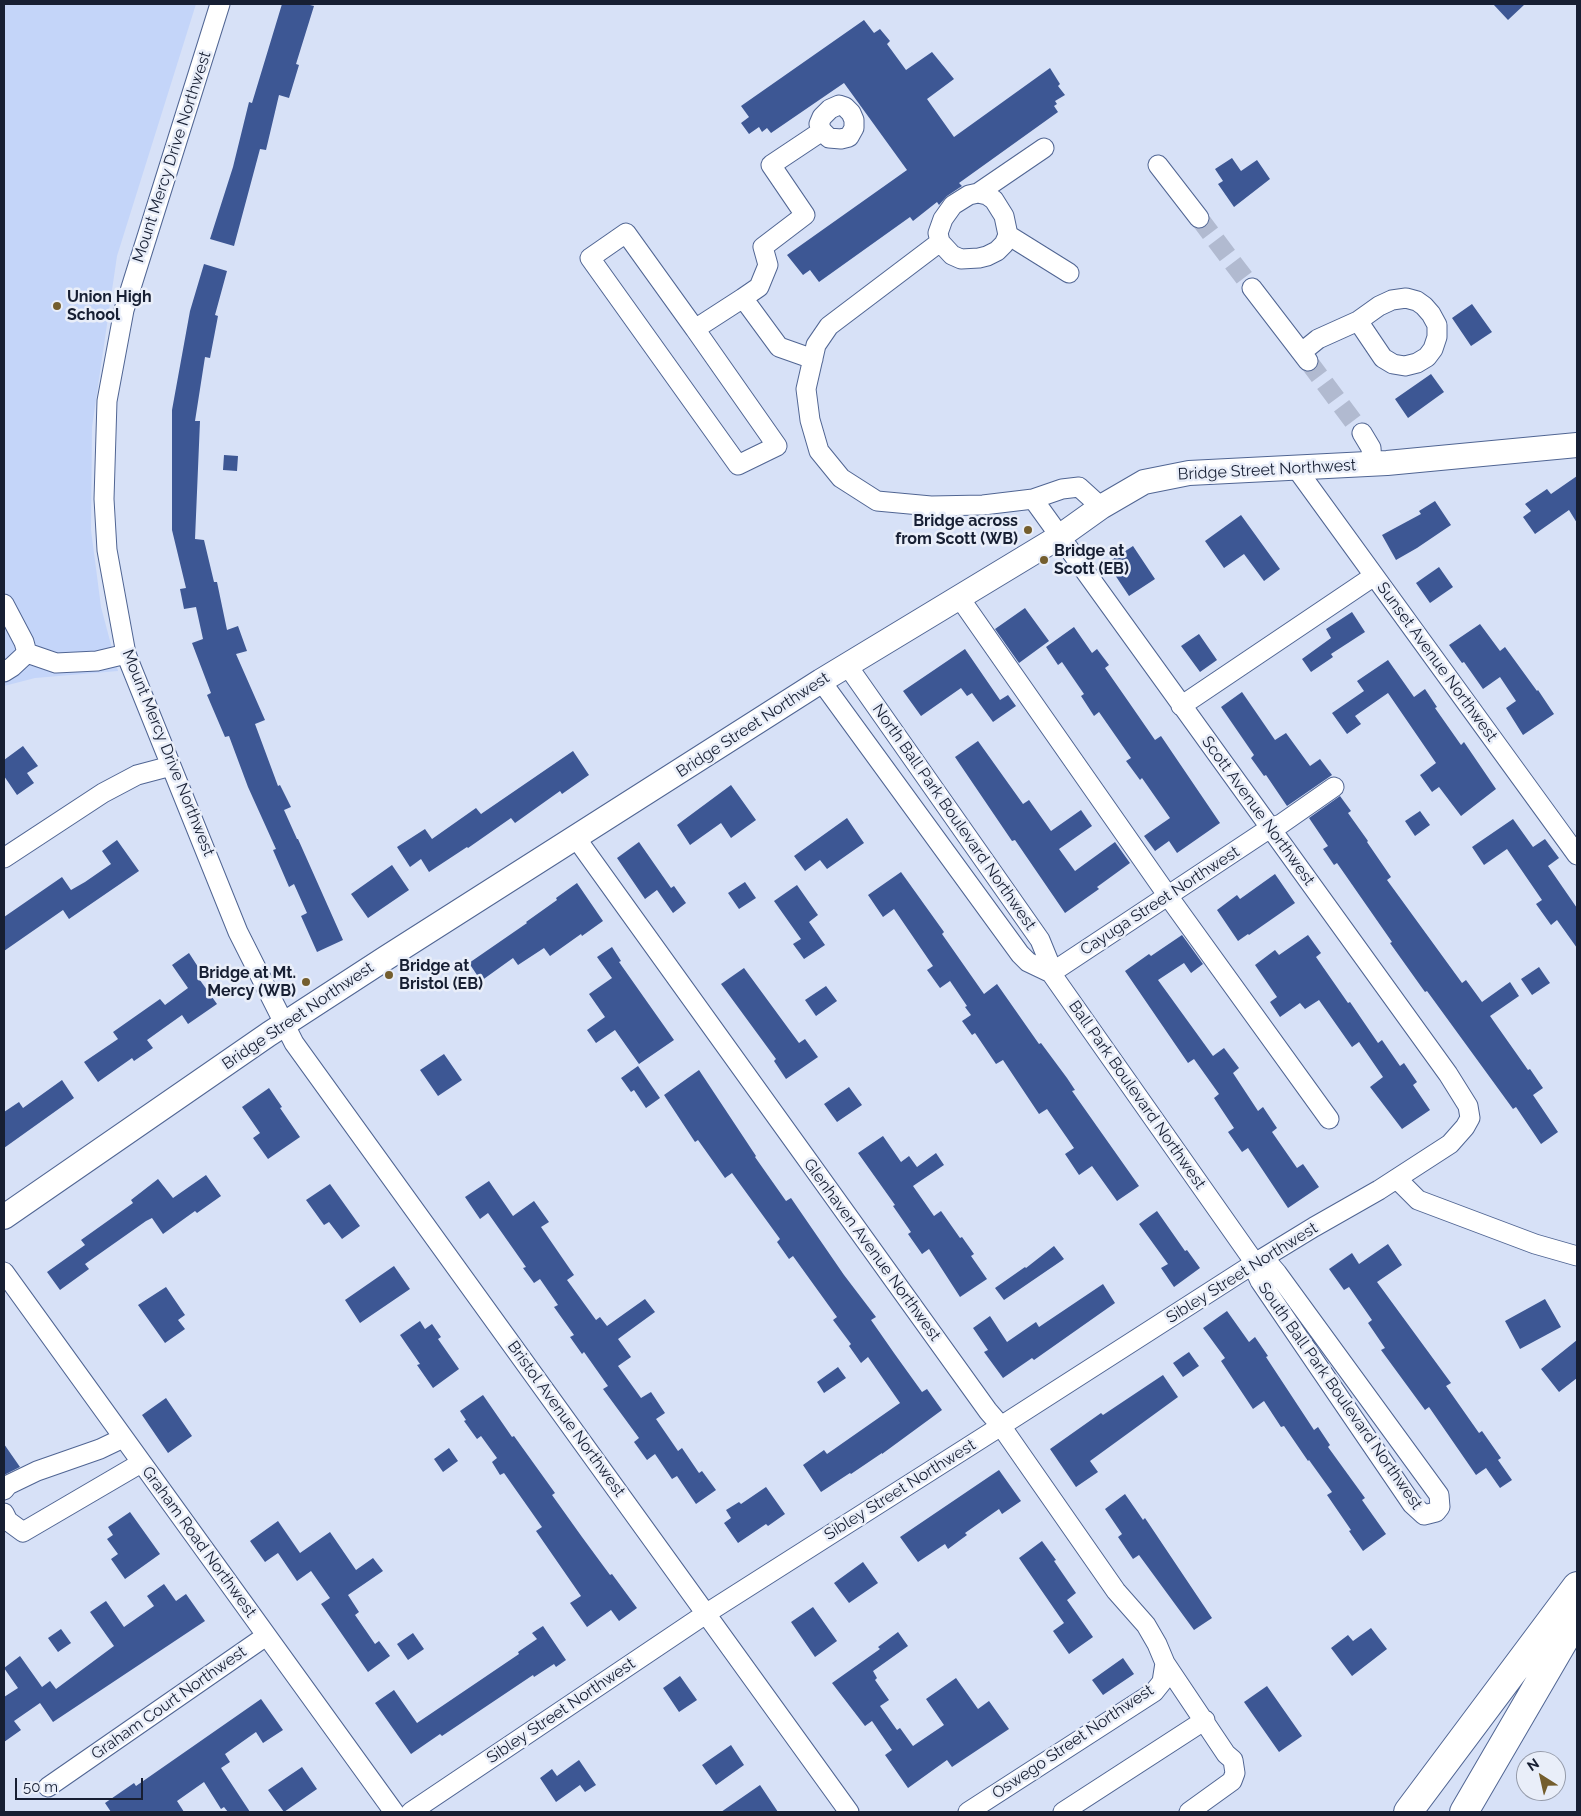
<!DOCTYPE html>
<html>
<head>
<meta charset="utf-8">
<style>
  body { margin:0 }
  #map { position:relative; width:1581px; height:1816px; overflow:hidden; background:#d7e1f7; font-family:Raleway,sans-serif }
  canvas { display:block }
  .frame { position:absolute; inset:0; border:5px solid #171f33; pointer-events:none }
  .north { position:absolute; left:1516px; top:1751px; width:50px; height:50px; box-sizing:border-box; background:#e9eef9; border:1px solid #959baa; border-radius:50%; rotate:325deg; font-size:14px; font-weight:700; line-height:20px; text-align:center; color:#171f33 }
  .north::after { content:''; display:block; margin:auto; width:18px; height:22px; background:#745e2e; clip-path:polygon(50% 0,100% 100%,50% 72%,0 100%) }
  .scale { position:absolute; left:15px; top:1778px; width:128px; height:22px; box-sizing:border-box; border:2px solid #171f33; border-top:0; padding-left:6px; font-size:15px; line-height:18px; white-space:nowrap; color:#171f33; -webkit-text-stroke:4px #e9eef9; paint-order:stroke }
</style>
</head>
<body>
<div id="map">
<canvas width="1581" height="1816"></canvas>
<div class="frame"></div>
<div class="north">N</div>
<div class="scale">50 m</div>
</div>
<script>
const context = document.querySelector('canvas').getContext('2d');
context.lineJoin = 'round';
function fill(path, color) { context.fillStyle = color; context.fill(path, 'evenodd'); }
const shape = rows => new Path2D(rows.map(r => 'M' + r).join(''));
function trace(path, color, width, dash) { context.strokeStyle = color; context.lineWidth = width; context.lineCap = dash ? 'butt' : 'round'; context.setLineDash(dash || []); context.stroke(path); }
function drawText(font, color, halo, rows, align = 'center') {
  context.font = font + ' Raleway,sans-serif'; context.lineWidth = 5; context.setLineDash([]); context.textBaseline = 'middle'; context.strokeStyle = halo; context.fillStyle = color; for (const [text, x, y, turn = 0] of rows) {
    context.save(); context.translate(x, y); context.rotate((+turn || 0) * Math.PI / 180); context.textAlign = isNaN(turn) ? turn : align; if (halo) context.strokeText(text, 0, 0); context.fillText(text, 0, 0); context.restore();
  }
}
fill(shape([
  [4,4,196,4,117,256,92,427,91,530,101,607,118,671,35,678,4,686]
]), '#c4d5f9');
fill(shape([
  [282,4,306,4,314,6,296,64,299,65,289,98,279,95,266,150,260,149,234,246,210,239,233,167,249,102,252,103],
  [1493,4,1525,4,1508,20],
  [864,20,874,33,880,29,890,41,887,44,906,70,932,52,954,79,927,99,954,137,1050,68,1060,84,1058,86,1065,95,1055,101,1057,104,1054,106,1058,112,959,183,962,186,947,196,939,205,937,202,913,221,910,217,819,282,810,270,803,275,787,255,907,170,844,83,771,133,767,128,762,132,759,127,749,134,741,123,749,117,741,106],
  [1232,158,1241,171,1257,160,1270,179,1234,207,1218,184,1223,181,1215,169],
  [204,264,227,271,215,315,218,316,210,358,205,357,195,421,200,421,195,539,204,540,214,582,217,582,227,630,238,626,247,651,236,654,265,720,255,724,278,786,280,785,291,807,284,810,297,839,298,839,343,940,317,952,301,916,307,913,294,884,289,887,273,850,276,849,248,787,229,736,225,737,207,695,211,693,192,643,203,639,196,607,184,609,180,589,186,588,172,530,172,410,190,311],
  [1472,304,1492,332,1471,346,1452,318],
  [1431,374,1444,392,1408,418,1395,399],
  [224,455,238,456,237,471,223,470],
  [1577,476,1577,523,1569,510,1535,534,1523,517,1531,511,1525,504,1547,489,1551,494],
  [1435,501,1451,525,1417,548,1396,560,1382,535,1421,514,1419,511],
  [1241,515,1280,569,1264,581,1244,554,1224,568,1205,541],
  [1133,546,1155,579,1129,596,1107,563],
  [1439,567,1453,587,1430,603,1416,583],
  [1025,608,1049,641,1019,663,995,629],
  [1352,612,1365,632,1331,654,1333,657,1311,672,1302,659,1331,638,1326,629],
  [1480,624,1500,651,1505,647,1537,691,1538,690,1554,714,1523,735,1506,708,1516,701,1500,677,1483,689,1464,662,1462,663,1449,645],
  [1074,627,1092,653,1097,649,1109,665,1105,668,1128,701,1155,740,1161,736,1220,823,1177,853,1169,841,1155,851,1144,836,1170,818,1142,778,1140,780,1126,761,1131,758,1099,712,1094,716,1081,696,1084,694,1062,662,1058,665,1046,647],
  [1199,634,1217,660,1200,672,1181,646],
  [965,649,1000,700,1008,695,1016,706,993,722,972,693,967,696,961,688,921,716,903,691],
  [1388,660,1414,697,1425,689,1437,707,1435,708,1461,745,1464,742,1496,789,1461,816,1439,787,1432,792,1420,775,1436,763,1388,693,1355,716,1361,724,1347,734,1332,713,1364,691,1357,681],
  [1242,692,1275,740,1286,733,1310,766,1320,759,1332,775,1287,806,1266,775,1264,776,1251,758,1254,755,1221,707],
  [978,741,1023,804,1029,800,1051,831,1081,810,1092,826,1059,849,1075,871,1115,842,1130,863,1097,887,1099,889,1065,913,1015,840,1012,841,955,757],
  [23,746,38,766,27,773,34,783,17,795,4,776,4,760],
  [573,751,589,775,562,794,560,791,515,823,511,818,468,848,467,847,429,872,421,859,410,867,397,847,425,829,432,839,476,808,481,814],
  [731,785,756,820,731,838,721,823,690,845,677,825],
  [1340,796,1351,811,1348,813,1368,841,1367,842,1391,877,1387,880,1462,983,1466,980,1482,1002,1510,982,1519,996,1490,1016,1528,1070,1530,1069,1543,1088,1533,1095,1558,1132,1541,1144,1516,1107,1513,1109,1427,991,1425,992,1390,943,1392,942,1337,863,1334,865,1323,849,1328,846,1309,818],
  [1420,811,1430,825,1415,836,1405,821],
  [847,818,864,843,827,869,820,860,805,871,794,856],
  [1513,819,1533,847,1545,839,1559,858,1548,866,1577,908,1577,948,1557,920,1551,925,1536,904,1542,900,1507,849,1484,865,1472,847],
  [117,840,139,871,69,919,63,910,4,951,4,917,62,877,71,890,85,882,111,864,102,851],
  [639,842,671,888,674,886,686,903,673,913,657,890,645,899,617,858],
  [392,865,409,890,368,918,351,894],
  [901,872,944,932,942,934,984,994,997,984,1039,1044,1041,1043,1067,1078,1075,1090,1072,1091,1139,1186,1117,1201,1092,1166,1079,1175,1065,1154,1074,1148,1047,1109,1039,1114,1003,1060,996,1064,975,1033,972,1035,962,1021,971,1015,965,1007,967,1006,950,981,940,988,927,970,933,966,894,909,883,917,868,895],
  [1275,874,1295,903,1249,935,1248,934,1238,941,1217,910,1237,895,1240,899],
  [745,882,756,898,739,909,728,893],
  [577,883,603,921,582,936,581,934,550,956,544,948,518,965,513,958,481,981,469,963,527,923,526,922,557,900,556,898],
  [797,885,818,915,809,922,825,945,804,959,793,944,801,939,774,901],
  [1182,935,1203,964,1191,973,1184,963,1158,980,1213,1056,1224,1048,1239,1068,1233,1073,1258,1111,1263,1107,1277,1128,1272,1132,1297,1168,1303,1164,1319,1187,1288,1208,1248,1148,1242,1152,1228,1132,1234,1128,1214,1098,1219,1094,1194,1059,1188,1063,1125,971,1149,954,1151,956],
  [1308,935,1321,953,1316,957,1348,1003,1350,1002,1378,1043,1382,1040,1400,1066,1404,1063,1417,1082,1413,1085,1430,1110,1402,1129,1370,1087,1383,1077,1359,1042,1352,1047,1319,1000,1305,1009,1300,1003,1280,1017,1270,1002,1277,997,1255,965,1275,950,1279,955],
  [612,947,621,961,619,962,674,1040,639,1064,615,1030,596,1043,587,1030,605,1017,589,994,612,978,597,957],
  [189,953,202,973,197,976,217,1004,188,1024,182,1015,147,1040,153,1048,134,1061,132,1058,98,1082,84,1062,118,1039,113,1032,160,999,165,1005,188,988,172,965],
  [1539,967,1550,983,1532,995,1521,979],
  [744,968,799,1043,805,1039,818,1057,786,1079,774,1061,776,1059,721,984],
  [826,986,837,1001,816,1016,805,1000],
  [444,1054,462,1080,438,1096,420,1070],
  [638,1066,660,1098,646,1108,634,1090,631,1092,621,1078],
  [699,1070,756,1156,755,1157,786,1201,791,1198,844,1275,876,1317,871,1320,894,1353,922,1392,927,1389,942,1410,882,1454,882,1453,851,1474,850,1473,821,1492,803,1465,824,1450,827,1454,900,1403,868,1357,861,1363,849,1346,851,1344,833,1320,837,1317,793,1256,789,1259,777,1242,780,1239,732,1173,725,1178,698,1140,695,1142,664,1095],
  [62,1080,74,1098,4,1148,4,1112,19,1102,23,1108],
  [849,1087,862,1105,837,1122,824,1104],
  [269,1088,282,1107,280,1108,300,1137,268,1159,253,1138,260,1133,242,1107],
  [883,1136,901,1162,909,1156,917,1167,936,1153,944,1165,913,1186,934,1216,941,1211,960,1238,962,1237,974,1254,971,1256,987,1279,960,1297,929,1249,922,1254,908,1234,911,1232,893,1206,895,1205,858,1153],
  [206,1175,221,1196,197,1213,195,1211,163,1234,152,1218,146,1221,85,1264,89,1269,60,1290,47,1272,85,1245,81,1240,133,1203,131,1200,158,1179,173,1198],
  [489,1181,513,1216,534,1201,549,1222,541,1227,574,1275,567,1280,596,1320,600,1317,607,1326,645,1299,655,1312,618,1339,631,1357,618,1366,641,1398,651,1392,665,1413,656,1419,678,1451,682,1448,699,1473,702,1471,716,1490,696,1504,677,1476,672,1479,655,1454,647,1460,634,1442,639,1438,603,1389,608,1386,584,1352,582,1354,570,1337,574,1335,554,1307,558,1305,540,1279,534,1283,523,1268,526,1267,488,1213,480,1219,465,1197],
  [330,1184,360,1226,342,1239,329,1222,324,1225,306,1200],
  [1157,1211,1185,1251,1187,1250,1200,1268,1174,1287,1161,1268,1168,1264,1139,1224],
  [1388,1244,1402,1265,1377,1282,1451,1383,1446,1386,1479,1433,1482,1431,1501,1458,1498,1460,1512,1480,1500,1488,1486,1468,1476,1475,1429,1407,1425,1410,1381,1350,1385,1348,1368,1323,1372,1320,1349,1287,1344,1290,1329,1269,1352,1253,1359,1264],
  [1054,1246,1064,1259,1004,1300,995,1288,1025,1267,1026,1268],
  [394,1266,410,1289,360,1323,345,1300],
  [1103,1284,1115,1303,1034,1360,1032,1358,1003,1378,984,1352,988,1350,973,1328,990,1316,1007,1342,1036,1322,1039,1327],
  [166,1287,185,1315,178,1320,185,1329,165,1343,138,1305],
  [1545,1299,1561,1327,1520,1349,1505,1321],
  [1227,1311,1249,1342,1255,1337,1268,1356,1266,1357,1314,1430,1318,1427,1330,1445,1328,1447,1365,1498,1362,1500,1386,1534,1363,1551,1349,1531,1351,1530,1327,1495,1332,1492,1309,1460,1308,1461,1284,1426,1281,1427,1264,1401,1253,1409,1221,1361,1225,1358,1203,1328],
  [420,1321,425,1329,432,1324,441,1337,438,1339,459,1369,433,1388,417,1365,420,1364,400,1335],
  [1577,1340,1577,1378,1559,1392,1541,1369],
  [1189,1352,1199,1366,1183,1377,1173,1363],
  [838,1367,846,1378,824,1393,817,1382],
  [1163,1375,1178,1397,1090,1461,1098,1472,1076,1487,1050,1449,1101,1413,1103,1415],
  [483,1395,512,1437,514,1436,555,1493,552,1495,582,1537,610,1575,612,1574,637,1608,619,1621,611,1610,587,1627,570,1603,581,1596,536,1531,542,1527,504,1473,500,1475,492,1462,497,1458,481,1436,477,1439,464,1421,466,1420,460,1411],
  [166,1398,192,1436,168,1453,142,1415],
  [4,1444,20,1467,4,1475],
  [449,1448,458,1461,443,1472,434,1459],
  [999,1470,1021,1501,1002,1514,999,1509,965,1533,967,1535,948,1549,945,1544,918,1562,900,1537],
  [766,1487,785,1514,768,1526,766,1524,738,1543,724,1523,731,1518,726,1510,739,1502,741,1504],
  [1125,1494,1143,1520,1145,1518,1212,1618,1194,1630,1139,1555,1133,1559,1118,1537,1122,1534,1105,1509],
  [130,1512,160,1554,125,1579,111,1559,118,1554,107,1539,113,1535,108,1527],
  [278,1521,300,1553,330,1532,356,1570,373,1558,383,1571,348,1595,359,1612,355,1615,375,1644,379,1641,390,1656,368,1672,321,1604,330,1598,311,1571,297,1581,278,1553,265,1562,250,1541],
  [1042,1541,1056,1560,1054,1561,1076,1593,1067,1600,1093,1637,1069,1654,1053,1631,1064,1623,1019,1558],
  [863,1562,878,1583,849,1603,834,1583],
  [164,1584,176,1601,186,1594,205,1621,53,1722,40,1703,14,1721,21,1730,4,1742,4,1697,18,1688,4,1668,20,1656,42,1687,50,1681,56,1689,114,1646,90,1612,106,1601,124,1627,154,1606,147,1596],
  [813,1607,837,1641,815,1657,791,1622],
  [543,1626,566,1660,556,1667,554,1664,534,1677,533,1675,442,1736,440,1734,411,1754,375,1703,394,1690,417,1723,519,1654,518,1652,537,1639,532,1633],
  [1371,1628,1387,1649,1352,1676,1331,1648,1348,1635,1353,1641],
  [61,1629,71,1643,58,1652,48,1638],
  [898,1632,908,1646,873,1671,877,1678,875,1680,889,1700,880,1706,897,1730,900,1728,913,1746,944,1725,926,1699,956,1678,978,1709,989,1701,1009,1729,952,1767,947,1760,908,1788,885,1755,892,1750,872,1721,865,1726,832,1683,880,1649,878,1647],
  [413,1633,424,1649,408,1660,397,1644],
  [1123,1658,1134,1674,1103,1695,1092,1680],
  [680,1676,697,1700,679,1712,663,1688],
  [1267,1686,1302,1736,1279,1752,1244,1702],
  [261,1699,283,1730,263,1743,256,1732,225,1754,230,1762,221,1768,250,1812,228,1812,224,1807,221,1809,204,1782,177,1801,184,1812,111,1812,105,1803,134,1783,136,1786],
  [731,1745,744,1765,716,1785,702,1765],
  [579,1760,596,1785,585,1792,580,1785,556,1802,540,1778,552,1769,557,1776],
  [302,1767,317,1789,284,1812,268,1790],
  [760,1785,778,1812,721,1812]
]), '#3d5794');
trace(shape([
  [1199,218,1252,288],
  [1308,361,1362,433]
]), '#b1bad0', 19, [19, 9]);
const minor = shape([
  [220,4,124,310,107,401,104,499,107,550,126,654,238,932,294,1043,849,1812],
  [1158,165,1199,218],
  [978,193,1044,148],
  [1008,235,1069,273],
  [940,242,952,255,961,259,979,258,987,256,997,251,1004,244,1008,235,1004,216,994,200,987,195,978,193,969,195,953,205,943,219,938,233,940,242,829,326,816,345,806,389,810,420,819,451,841,478,877,501,931,506,983,505,1033,499,1062,489,1079,487,1101,507],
  [1252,288,1308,361],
  [695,329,777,446,738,465,590,258,626,233,695,329,743,298],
  [1302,352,1318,339,1358,321,1379,306,1392,300,1406,298,1417,301,1424,306,1431,314,1437,325,1437,337,1433,349,1427,357,1417,363,1405,366,1393,364,1383,358,1358,321],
  [813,359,779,347,743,298,759,287,768,265,763,247,805,215,771,165,822,131,819,124,822,117,830,109,839,105,845,107,851,113,854,120,854,128,849,137,841,139,829,138,822,131],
  [1362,433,1371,448,1372,464],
  [1296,468,1577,855],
  [959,597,1168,896,1329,1119],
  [4,604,24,642,27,653],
  [847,665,1040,940,1049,962,1051,973],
  [4,672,12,667,27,653,56,663,97,661,126,654],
  [821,681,1020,954,1028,962,1051,973,1255,1263,1271,1266,1277,1273,1439,1495,1440,1507,1436,1512,1424,1515,1412,1504,1260,1281,1255,1270,1255,1263],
  [1181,706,1374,576],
  [576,838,988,1411,1001,1426,1116,1591,1146,1625,1157,1644,1165,1663,1226,1754,1233,1760,1235,1773,1232,1781,1189,1812],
  [4,858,103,793,137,775,171,766],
  [1051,973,1270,828,1281,824,1334,787],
  [1397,1179,1418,1200,1535,1244,1577,1256],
  [4,1272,394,1812],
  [4,1490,8,1485,37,1471,100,1449,123,1438],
  [4,1513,8,1521,23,1532,141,1463],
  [48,1787,266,1636],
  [411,1812,707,1613,1001,1426,1255,1263,1314,1227,1379,1190,1450,1144,1465,1127,1470,1118,1468,1106,1448,1074,1033,499],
  [968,1812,1154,1692,1162,1682,1165,1663],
  [1063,1812,1205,1720]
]);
const major = shape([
  [4,1217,269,1034,386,958,821,681,1059,537,1101,507,1144,482,1189,473,1387,463,1577,445]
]);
const highway = shape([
  [1408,1812,1577,1586],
  [1464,1812,1577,1618]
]);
trace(minor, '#506593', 21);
trace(major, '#506593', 26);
trace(highway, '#506593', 30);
trace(minor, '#fff', 19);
trace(major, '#fff', 24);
trace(highway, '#fff', 28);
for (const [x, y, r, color] of [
  [57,306,5,"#745e2e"],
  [1028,530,5,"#745e2e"],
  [1044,560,5,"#745e2e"],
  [389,975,5,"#745e2e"],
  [306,982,5,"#745e2e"]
]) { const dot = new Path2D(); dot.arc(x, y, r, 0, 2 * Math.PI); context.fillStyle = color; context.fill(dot); trace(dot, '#e9eef9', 2); }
drawText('16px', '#171f33', '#e9eef9', [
  ["Mount Mercy Drive Northwest",172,157,-72],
  ["Bridge Street Northwest",1267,470,-3],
  ["Sunset Avenue Northwest",1437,662,54],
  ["Bridge Street Northwest",753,725,-33],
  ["Mount Mercy Drive Northwest",168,753,68],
  ["Scott Avenue Northwest",1258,811,54],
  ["North Ball Park Boulevard Northwest",954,817,55],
  ["Cayuga Street Northwest",1160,901,-33],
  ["Bridge Street Northwest",298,1016,-34],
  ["Ball Park Boulevard Northwest",1137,1095,55],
  ["Glenhaven Avenue Northwest",872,1250,54],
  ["Sibley Street Northwest",1242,1273,-32],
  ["South Ball Park Boulevard Northwest",1340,1396,55],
  ["Bristol Avenue Northwest",566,1419,54],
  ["Sibley Street Northwest",900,1490,-32],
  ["Graham Road Northwest",199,1542,54],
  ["Graham Court Northwest",169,1703,-35],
  ["Sibley Street Northwest",561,1711,-34],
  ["Oswego Street Northwest",1073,1742,-34]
]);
drawText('bold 16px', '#171f33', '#e9eef9', [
  ["Union High",67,297],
  ["School",67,315],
  ["Bridge across",1018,521,"right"],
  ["from Scott (WB)",1018,539,"right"],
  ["Bridge at",1054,551],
  ["Scott (EB)",1054,569],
  ["Bridge at",399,966],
  ["Bristol (EB)",399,984],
  ["Bridge at Mt.",296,973,"right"],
  ["Mercy (WB)",296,991,"right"]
], 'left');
</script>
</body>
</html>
